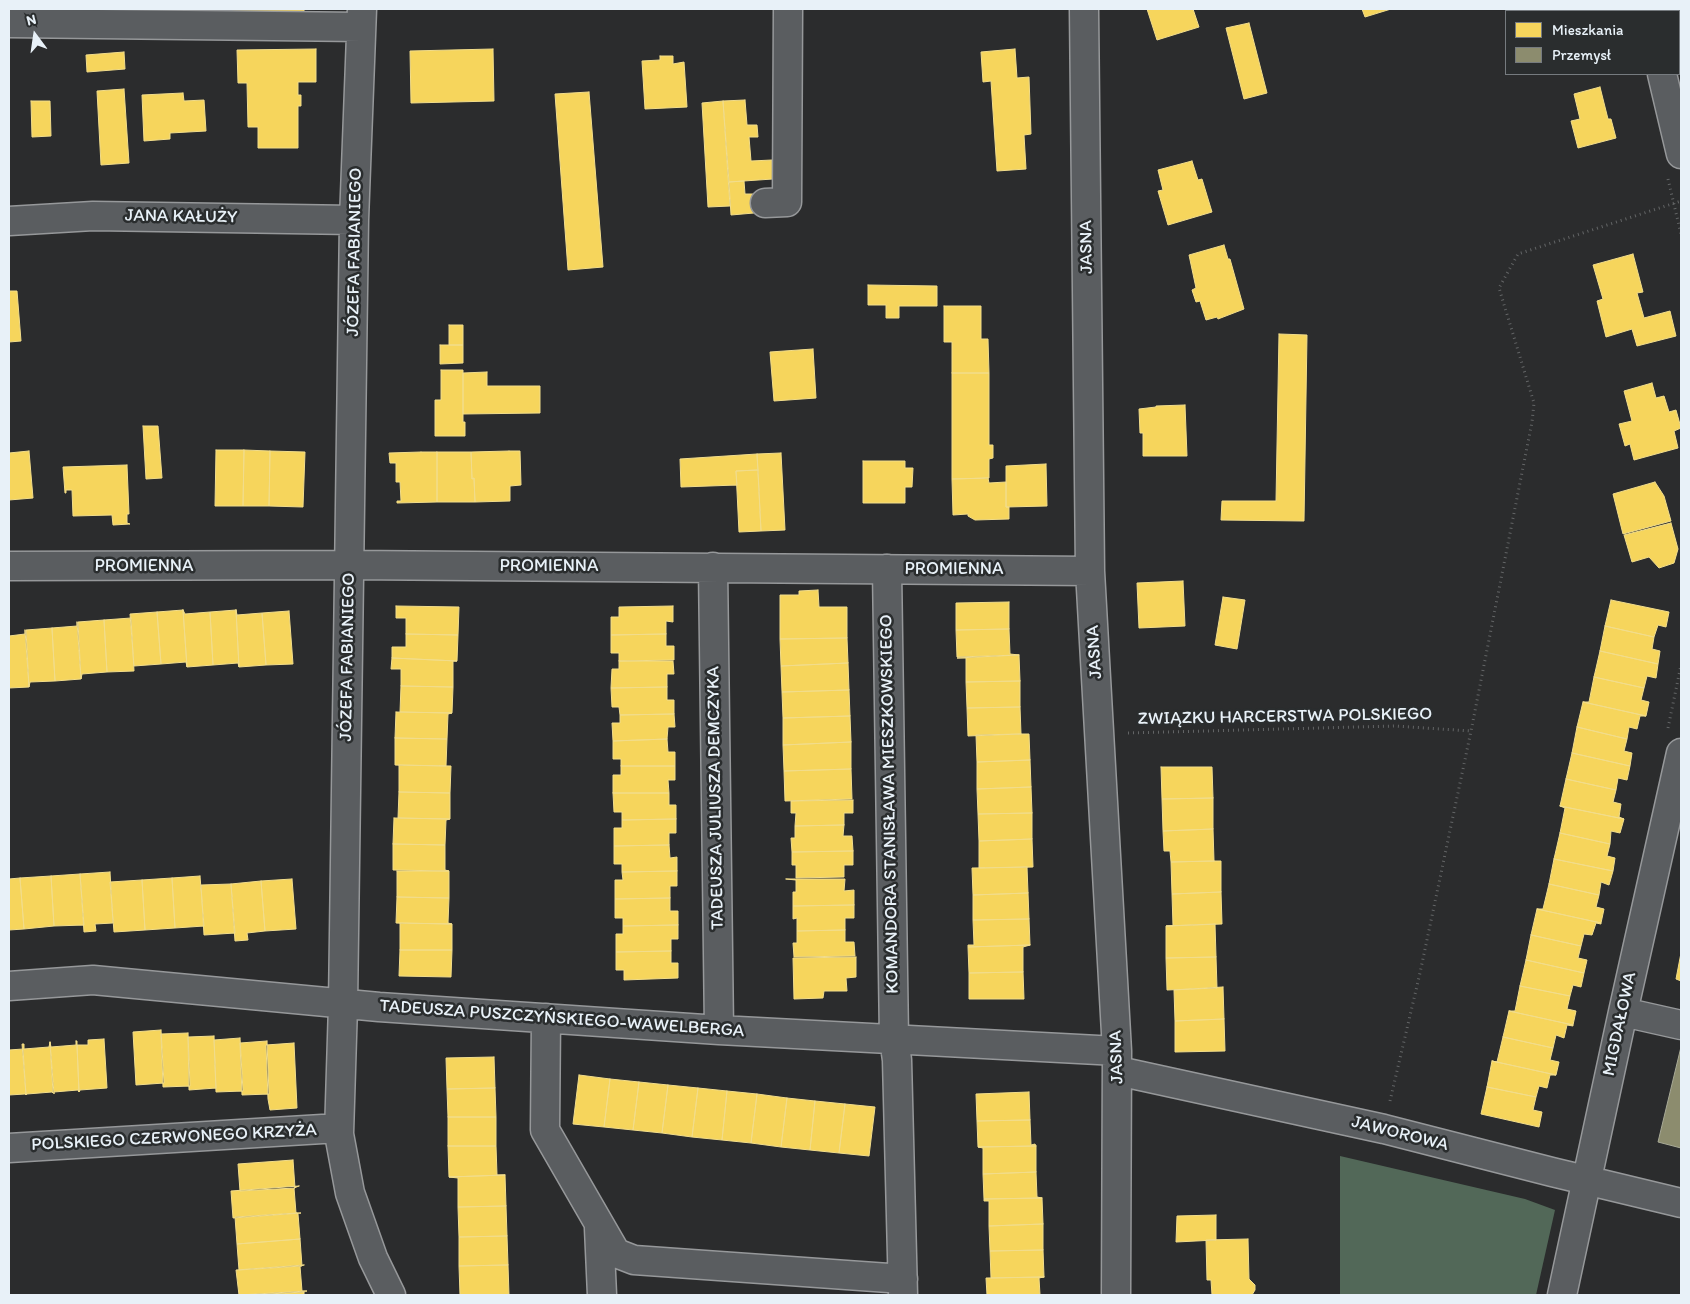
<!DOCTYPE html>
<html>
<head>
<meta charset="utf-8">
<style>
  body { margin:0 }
  #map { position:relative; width:1690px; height:1304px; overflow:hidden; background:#2b2c2d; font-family:Itim,sans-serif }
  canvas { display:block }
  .frame { position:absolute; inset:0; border:10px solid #e8f1f8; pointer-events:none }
  .legend { position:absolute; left:1505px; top:10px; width:175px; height:65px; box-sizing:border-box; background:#2a2d2e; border:1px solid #767b7f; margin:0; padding:6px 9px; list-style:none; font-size:15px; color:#e8f1f8 }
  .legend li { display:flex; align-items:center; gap:10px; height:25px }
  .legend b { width:25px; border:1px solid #767b7f }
  .north { position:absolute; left:10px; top:10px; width:50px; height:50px; -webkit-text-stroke:4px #2a2d2e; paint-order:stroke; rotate:346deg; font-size:14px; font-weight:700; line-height:20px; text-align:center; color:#e8f1f8 }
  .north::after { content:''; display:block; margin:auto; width:18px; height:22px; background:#e8f1f8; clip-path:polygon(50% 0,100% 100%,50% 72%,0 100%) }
</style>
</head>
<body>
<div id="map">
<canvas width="1690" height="1304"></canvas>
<div class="frame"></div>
<ul class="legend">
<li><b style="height:14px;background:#f6d55c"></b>Mieszkania</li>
<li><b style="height:14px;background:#8c8c6e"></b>Przemysł</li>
</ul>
<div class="north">N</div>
</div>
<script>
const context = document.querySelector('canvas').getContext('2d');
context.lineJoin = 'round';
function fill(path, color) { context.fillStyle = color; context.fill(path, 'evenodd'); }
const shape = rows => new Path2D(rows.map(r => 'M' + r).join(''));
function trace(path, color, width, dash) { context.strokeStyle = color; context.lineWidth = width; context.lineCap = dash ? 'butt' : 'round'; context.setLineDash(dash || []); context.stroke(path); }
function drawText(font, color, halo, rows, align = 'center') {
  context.font = font + ' Itim,sans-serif'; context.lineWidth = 5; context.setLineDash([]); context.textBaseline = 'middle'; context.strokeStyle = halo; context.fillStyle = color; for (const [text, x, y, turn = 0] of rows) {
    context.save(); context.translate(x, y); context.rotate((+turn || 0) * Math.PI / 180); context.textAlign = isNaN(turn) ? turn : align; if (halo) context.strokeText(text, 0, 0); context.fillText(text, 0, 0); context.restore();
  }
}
fill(shape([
  [1340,1156,1525,1199,1555,1210,1536,1295,1340,1295]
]), '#526858');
const homes = shape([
  [219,9,304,9,304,13,219,13,219,9],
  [1147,9,1193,9,1199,27,1157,40,1147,9],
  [1362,9,1391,9,1365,17,1362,9],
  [1249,23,1267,93,1244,99,1226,28,1249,23],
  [316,49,316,82,298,82,298,95,301,95,301,106,298,106,298,148,258,148,258,127,248,127,247,83,238,83,237,50,316,49],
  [493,49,494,101,411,103,410,51,493,49],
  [1015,49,1017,78,1029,77,1031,134,1024,135,1026,169,997,171,991,81,983,82,981,52,1015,49],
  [124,52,125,69,87,72,86,55,124,52],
  [660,56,673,56,673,64,684,62,687,107,645,109,642,61,660,60,660,56],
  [1600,87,1608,119,1611,119,1616,138,1578,148,1571,121,1580,119,1574,94,1600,87],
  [124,89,129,163,101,165,97,91,124,89],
  [589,92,603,267,568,270,555,94,589,92],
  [183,93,184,101,204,100,206,131,170,133,170,139,144,141,142,95,183,93],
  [745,100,747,125,757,125,758,137,749,137,751,161,772,160,773,179,729,182,723,101,745,100],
  [31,101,50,101,51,136,32,137,31,101],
  [723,101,730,206,708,207,702,103,723,101],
  [1192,161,1198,180,1202,179,1212,212,1168,225,1158,191,1163,190,1158,170,1192,161],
  [744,181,745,194,753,194,754,213,731,215,729,182,744,181],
  [1224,245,1228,259,1230,259,1244,309,1218,319,1217,317,1206,320,1200,301,1196,302,1192,290,1196,288,1189,255,1224,245],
  [1633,254,1643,292,1637,293,1644,318,1670,311,1676,336,1637,346,1632,329,1606,337,1597,301,1603,299,1593,265,1633,254],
  [868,285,937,286,937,306,899,306,899,318,886,318,886,305,868,305,868,285],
  [9,291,17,291,21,341,9,342,9,291],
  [944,306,981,306,981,339,988,339,989,373,952,373,952,342,944,342,944,306],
  [449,325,463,325,463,345,449,345,449,325],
  [1279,334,1307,335,1304,521,1221,520,1222,501,1276,501,1279,334],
  [440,345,463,345,463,363,440,364,440,345],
  [813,349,816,398,774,401,770,352,813,349],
  [441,370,463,370,463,422,465,422,465,436,435,436,435,400,441,400,441,370],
  [487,372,487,386,540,386,540,413,463,414,463,373,487,372],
  [952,373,989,373,989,445,993,445,993,458,989,459,989,478,952,479,952,373],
  [1652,383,1656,398,1664,396,1669,412,1676,410,1681,428,1674,431,1678,448,1634,460,1630,444,1625,446,1619,424,1632,421,1624,391,1652,383],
  [1185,405,1187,456,1143,456,1143,433,1140,433,1139,409,1156,407,1156,406,1185,405],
  [143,426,158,426,162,478,146,479,143,426],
  [216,450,244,450,243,506,215,506,216,450],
  [244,450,270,451,269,506,243,506,244,450],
  [29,451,33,498,9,500,9,453,29,451],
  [270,451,305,452,303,507,269,506,270,451],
  [509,451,520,451,521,485,510,486,510,501,475,502,474,478,472,479,471,452,509,451],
  [421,452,437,452,437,502,397,503,397,501,401,501,400,482,396,482,396,463,390,463,389,453,421,452],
  [437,452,471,452,472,479,474,478,475,502,437,502,437,452],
  [781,453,785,530,761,531,757,454,781,453],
  [757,454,758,470,736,471,737,485,681,487,680,459,757,454],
  [863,461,905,461,905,468,913,468,912,487,905,487,905,503,863,503,863,461],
  [1046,464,1047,506,1006,507,1006,466,1046,464],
  [127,465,129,514,127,514,127,523,130,524,113,525,112,515,73,516,72,490,66,490,66,493,65,493,63,467,127,465],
  [758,470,761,531,739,532,736,471,758,470],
  [988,478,989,483,1006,482,1006,507,1009,507,1009,519,975,520,968,516,968,514,953,515,952,479,988,478],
  [1655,482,1664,496,1671,521,1623,534,1613,494,1655,482],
  [1671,523,1678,549,1674,563,1659,568,1649,557,1632,562,1624,535,1671,523],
  [1183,581,1185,626,1139,628,1137,583,1183,581],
  [818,590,819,607,847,607,847,638,780,639,780,595,799,595,799,591,818,590],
  [1223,597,1245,600,1237,649,1215,645,1223,597],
  [1611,600,1669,612,1666,627,1658,625,1654,637,1605,626,1611,600],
  [1009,602,1009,629,956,630,956,603,1009,602],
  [396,606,459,607,458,635,406,634,406,618,396,618,396,606],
  [673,606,673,622,666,621,666,634,611,635,611,617,619,617,619,607,673,606],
  [183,610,185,614,210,612,213,665,187,667,183,610],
  [183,610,187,667,186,662,161,664,157,612,183,610],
  [236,610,237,615,262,613,266,665,239,667,236,610],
  [236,610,239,667,238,663,213,665,210,612,236,610],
  [289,611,293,664,266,665,262,613,289,611],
  [157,612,161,664,134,666,130,614,157,612],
  [131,618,134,671,107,672,104,620,131,618],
  [104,620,107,672,82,674,81,679,78,622,104,620],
  [77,622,81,679,55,681,52,628,77,626,77,622],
  [1605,626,1654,637,1652,649,1660,651,1658,664,1600,651,1605,626],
  [52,628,55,681,30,682,29,687,26,630,52,628],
  [1009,629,1010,654,1019,655,957,657,956,630,1009,629],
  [25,630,29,687,9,688,9,636,25,634,25,630],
  [406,634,458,635,457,661,392,658,392,647,406,647,406,634],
  [666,634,666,646,674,646,674,660,619,661,619,653,611,653,611,635,666,634],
  [847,638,848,663,781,666,780,639,847,638],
  [1600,651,1658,664,1656,678,1647,676,1644,688,1594,677,1600,651],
  [1019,655,1020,681,966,682,966,658,957,658,1019,655],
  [392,658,457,661,453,661,453,687,401,686,401,669,391,669,392,658],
  [619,661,673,661,674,674,667,674,667,687,611,688,612,669,619,669,619,661],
  [848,663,849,690,782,692,781,666,848,663],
  [1594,677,1644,688,1641,700,1649,702,1646,716,1583,702,1589,702,1594,677],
  [1020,681,1020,707,967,708,966,682,1020,681],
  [401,686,453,687,452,713,400,712,401,686],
  [667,687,667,700,674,700,674,714,620,715,619,707,612,707,611,688,667,687],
  [849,690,850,716,783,718,782,692,849,690],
  [1583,702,1646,716,1640,716,1637,729,1629,727,1627,739,1577,727,1583,702],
  [1020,707,1021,734,968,736,967,708,1020,707],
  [396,712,452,713,448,714,447,739,395,738,396,712],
  [674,714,675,727,668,727,667,739,613,741,612,723,620,723,620,715,674,714],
  [850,716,851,742,783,745,783,718,850,716],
  [1577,727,1627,739,1624,751,1632,753,1630,766,1572,753,1577,727],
  [1021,734,1029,734,1030,760,977,762,976,735,1021,734],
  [395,738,447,739,446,766,395,765,395,738],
  [667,739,668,752,675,752,675,766,621,766,621,759,613,759,613,741,667,739],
  [851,742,851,769,784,771,783,745,851,742],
  [1572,753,1630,766,1627,780,1618,778,1616,790,1566,779,1572,753],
  [1030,760,1031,787,977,789,977,762,1030,760],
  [399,765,451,766,450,793,399,792,399,765],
  [621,766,675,766,675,780,668,780,669,793,613,793,613,775,621,775,621,766],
  [1161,767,1212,767,1213,798,1162,799,1161,767],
  [851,769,852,799,785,801,784,771,851,769],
  [1566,779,1616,790,1613,802,1621,804,1619,817,1624,819,1560,806,1566,779],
  [1031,787,1032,813,978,814,977,789,1031,787],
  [399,792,450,793,450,819,398,818,399,792],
  [613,793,669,793,669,805,676,805,676,819,622,820,622,812,614,812,613,793],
  [1213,798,1213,829,1163,831,1162,799,1213,798],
  [853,800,853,813,844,813,844,825,795,826,796,813,791,813,791,801,853,800],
  [1560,806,1624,819,1620,833,1611,831,1610,844,1560,833,1565,808,1560,806],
  [1032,813,1032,839,979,841,978,814,1032,813],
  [394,818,450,819,446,820,445,845,393,844,394,818],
  [676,819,676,833,669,833,669,845,614,846,614,828,622,828,622,820,676,819],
  [844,825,843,836,852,836,853,851,792,852,791,838,795,838,795,826,844,825],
  [1213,829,1214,861,1171,862,1170,851,1164,851,1163,831,1213,829],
  [1560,833,1610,844,1607,856,1615,858,1613,871,1554,859,1560,833],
  [1032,839,1033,867,979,868,979,841,1032,839],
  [393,844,445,845,445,870,449,871,393,870,393,844],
  [669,845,670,858,677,857,677,871,622,872,622,864,614,864,614,846,669,845],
  [853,851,853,865,844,865,844,877,796,878,796,865,792,865,792,852,853,851],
  [1554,859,1613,871,1609,885,1601,882,1599,895,1549,884,1554,859],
  [1214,861,1221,861,1221,892,1172,894,1171,862,1214,861],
  [1027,867,1028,893,973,895,972,868,1027,867],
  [397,871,449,871,449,898,397,897,397,871],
  [677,871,677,886,670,886,670,898,615,899,615,880,623,880,622,872,677,871],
  [110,872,113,923,95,924,96,931,84,932,80,874,110,872],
  [80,874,84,925,54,926,51,876,80,874],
  [51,876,54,926,24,929,20,878,51,876],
  [200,876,204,926,175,928,172,878,200,876],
  [20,878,24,929,9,930,9,879,20,878],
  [172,878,175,928,145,930,142,880,172,878],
  [292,879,296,929,265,931,261,881,292,879],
  [786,879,845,879,844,891,854,890,854,905,793,906,793,892,796,892,796,880,786,879],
  [142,880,145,930,114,932,110,882,142,880],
  [261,881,265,931,247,933,248,940,235,941,231,884,261,881],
  [231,884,235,933,204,935,201,885,231,884],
  [1549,884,1599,895,1596,907,1604,909,1601,923,1537,909,1543,909,1549,884],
  [1221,892,1222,924,1166,926,1173,926,1172,894,1221,892],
  [1028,893,1029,919,973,920,973,895,1028,893],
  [397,897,449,898,448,923,452,924,396,923,397,897],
  [670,898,670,911,678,911,678,925,623,926,623,918,615,918,615,899,670,898],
  [854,905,854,918,845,918,845,930,797,931,797,918,793,919,793,906,854,905],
  [1537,909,1601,923,1601,924,1596,923,1592,935,1584,934,1581,946,1531,935,1537,909],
  [1029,919,1030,945,968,947,968,945,974,945,973,920,1029,919],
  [400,923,452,924,452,950,400,950,400,923],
  [1215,924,1216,957,1166,958,1166,926,1215,924],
  [678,925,678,939,671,939,671,951,616,952,616,934,623,934,623,926,678,925],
  [845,930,845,942,854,942,855,956,794,957,793,943,797,943,797,931,845,930],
  [1531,935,1581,946,1578,958,1587,960,1584,973,1526,960,1531,935],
  [1030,945,1023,947,1023,972,969,973,968,947,1030,945],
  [400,950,452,950,451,977,399,976,400,950],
  [671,951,671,963,678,963,678,978,624,980,624,970,616,970,616,952,671,951],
  [1681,953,1681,981,1676,979,1681,953],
  [856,957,856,977,846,978,847,991,824,991,823,998,794,999,793,958,856,957],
  [1216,957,1217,988,1167,990,1166,958,1216,957],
  [1526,960,1584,973,1581,987,1573,985,1570,996,1520,986,1526,960],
  [1023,972,1024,999,969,999,969,973,1023,972],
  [1520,986,1570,996,1567,1009,1576,1011,1573,1025,1509,1011,1515,1011,1520,986],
  [1223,987,1224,1019,1175,1021,1174,990,1223,987],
  [1509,1011,1573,1025,1573,1026,1567,1025,1564,1038,1556,1035,1553,1048,1503,1037,1509,1011],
  [1224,1019,1225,1051,1175,1052,1175,1021,1224,1019],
  [161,1030,164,1083,136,1085,133,1032,161,1030],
  [188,1033,190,1086,163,1087,161,1034,188,1033],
  [214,1036,216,1088,189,1090,188,1037,214,1036],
  [1503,1037,1553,1048,1550,1060,1559,1062,1556,1075,1492,1061,1497,1062,1503,1037],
  [240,1038,243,1091,216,1092,214,1040,240,1038],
  [104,1039,107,1088,80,1090,79,1092,77,1045,88,1045,88,1040,104,1039],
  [76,1041,77,1041,77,1045,79,1092,78,1090,54,1092,54,1094,50,1042,51,1047,76,1045,76,1041],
  [267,1041,269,1094,242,1095,240,1043,267,1041],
  [50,1042,53,1093,52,1092,27,1094,26,1095,22,1044,24,1044,24,1049,49,1047,50,1042],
  [294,1043,297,1108,270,1110,268,1099,266,1045,294,1043],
  [23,1049,26,1095,25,1094,9,1095,9,1050,23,1049],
  [494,1057,495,1088,447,1089,446,1058,494,1057],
  [1492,1061,1556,1075,1550,1075,1547,1088,1539,1086,1536,1097,1487,1087,1492,1061],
  [579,1075,610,1079,604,1127,573,1124,579,1075],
  [610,1079,639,1082,633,1130,604,1127,610,1079],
  [639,1082,668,1085,662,1133,633,1130,639,1082],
  [668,1085,698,1088,692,1137,662,1133,668,1085],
  [1487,1087,1536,1097,1533,1110,1542,1112,1539,1127,1481,1114,1487,1087],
  [495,1088,496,1117,448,1117,447,1089,495,1088],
  [698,1088,727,1091,722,1140,692,1137,698,1088],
  [727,1091,757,1094,751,1143,722,1140,727,1091],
  [1029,1092,1030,1120,977,1121,976,1094,1029,1092],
  [757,1094,787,1098,781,1147,751,1143,757,1094],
  [787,1098,815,1101,810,1150,781,1147,787,1098],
  [815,1101,845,1104,839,1153,810,1150,815,1101],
  [845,1104,875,1107,869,1156,839,1153,845,1104],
  [448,1117,496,1117,496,1146,448,1146,448,1117],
  [1030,1120,1031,1145,1035,1144,1036,1146,978,1147,977,1121,1030,1120],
  [448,1146,496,1146,497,1175,505,1175,449,1177,448,1146],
  [1036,1146,1036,1172,983,1174,983,1148,978,1147,1036,1146],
  [293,1160,295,1188,240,1191,238,1164,293,1160],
  [1036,1172,1037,1197,1042,1198,984,1199,983,1174,1036,1172],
  [505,1175,506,1206,458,1207,458,1178,449,1177,505,1175],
  [299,1186,294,1188,296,1213,301,1213,233,1218,231,1191,299,1186],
  [1042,1198,1043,1224,989,1226,989,1201,984,1201,984,1199,1042,1198],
  [506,1206,507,1236,459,1237,458,1207,506,1206],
  [297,1213,298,1214,300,1239,237,1244,235,1217,297,1213],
  [1216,1215,1216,1240,1176,1242,1177,1216,1216,1215],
  [1043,1224,1043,1250,990,1251,989,1226,1043,1224],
  [507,1236,508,1265,459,1266,459,1237,507,1236],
  [300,1239,302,1266,239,1270,237,1244,300,1239],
  [1248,1239,1249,1279,1255,1285,1255,1290,1252,1295,1212,1295,1211,1280,1207,1280,1206,1240,1248,1239],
  [1043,1250,1044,1277,991,1278,990,1251,1043,1250],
  [304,1265,300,1266,302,1291,307,1291,239,1295,236,1270,304,1265],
  [508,1265,509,1295,460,1295,459,1266,508,1265],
  [1044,1277,1039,1278,1040,1295,987,1295,986,1278,1044,1277],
  [304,1292,304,1295,250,1295,304,1292]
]);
fill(homes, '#f6d55c');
trace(homes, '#f2dd8b', 1);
const industry = shape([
  [1681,1047,1681,1148,1658,1142,1681,1047]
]);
fill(industry, '#8c8c6e');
trace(industry, '#a8aa97', 1);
const minor = shape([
  [362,9,354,220,343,1005,339,1134,350,1193,373,1258,391,1295],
  [1084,9,1090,571,1117,1051,1116,1295],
  [1646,9,1646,11],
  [9,23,361,27],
  [1662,74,1681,154],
  [765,203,787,202,788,9],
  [9,221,93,216,354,220],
  [9,566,350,565,1090,571],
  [713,567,719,1030],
  [887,569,894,1039,897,1060,903,1295],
  [9,986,93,980,379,1007,719,1030,1117,1051],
  [1623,1012,1681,1025],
  [546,1018,545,1130,616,1253,634,1260,903,1279],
  [1118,1071,1384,1129,1552,1172,1681,1203],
  [9,1148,339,1128],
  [599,1228,602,1295],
  [1562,1295,1623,1012,1681,753]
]);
trace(minor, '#96989a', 31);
trace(shape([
  [1668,179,1681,234],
  [1668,728,1681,665],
  [1128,733,1395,726,1471,731],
  [1390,1101,1420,973,1471,731,1532,422,1534,403,1499,288,1518,254,1681,201]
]), '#636566', 3, [1, 4]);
trace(minor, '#5a5d60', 28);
drawText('18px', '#e8f1f8', '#2a2d2e', [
  ["JANA KAŁUŻY",181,217,1],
  ["JASNA",1087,247,-91],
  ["JÓZEFA FABIANIEGO",355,252,-89],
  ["PROMIENNA",144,566],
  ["PROMIENNA",549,566],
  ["PROMIENNA",954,569],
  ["JASNA",1095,652,-94],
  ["JÓZEFA FABIANIEGO",348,657,-89],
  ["ZWIĄZKU HARCERSTWA POLSKIEGO",1285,717,-1],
  ["TADEUSZA JULIUSZA DEMCZYKA",716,798,-91],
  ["KOMANDORA STANISŁAWA MIESZKOWSKIEGO",890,804,-91],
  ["TADEUSZA PUSZCZYŃSKIEGO-WAWELBERGA",562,1019,4],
  ["MIGDAŁOWA",1620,1024,-78],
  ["JASNA",1117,1057,-92],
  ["JAWOROWA",1400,1134,14],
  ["POLSKIEGO CZERWONEGO KRZYŻA",174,1138,-3]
]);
</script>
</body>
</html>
